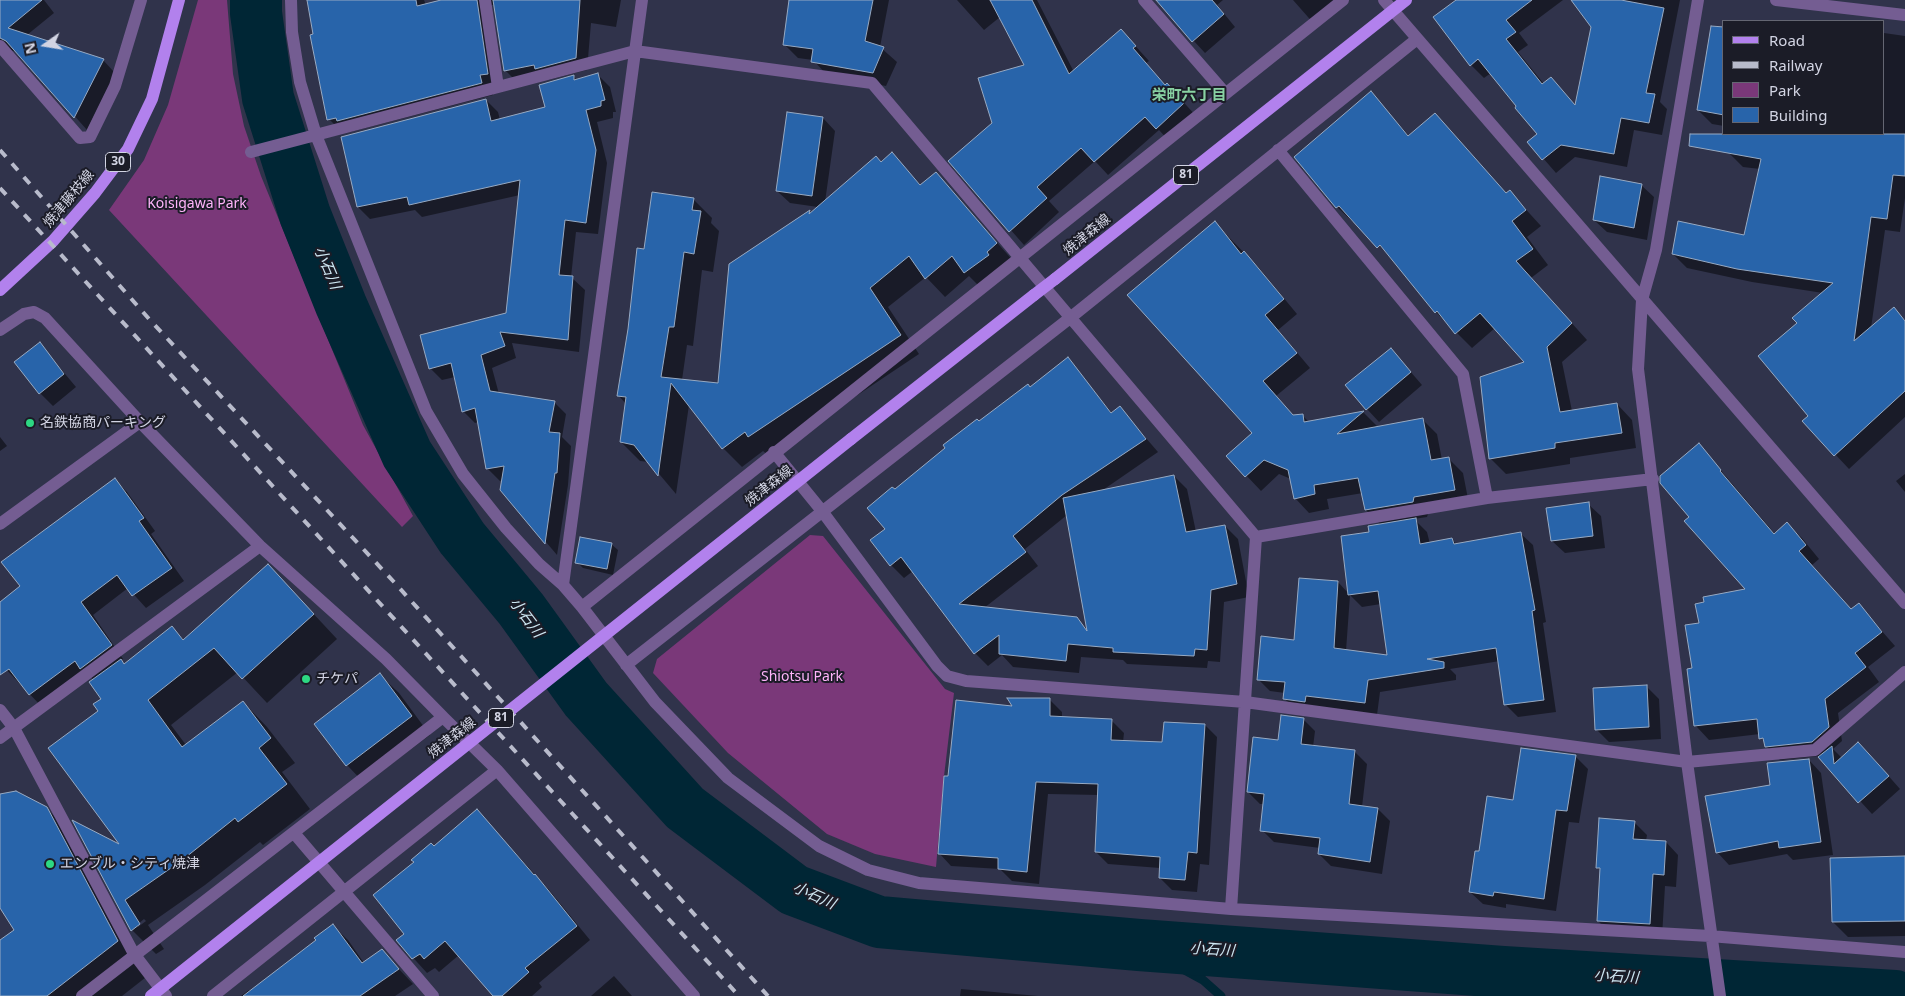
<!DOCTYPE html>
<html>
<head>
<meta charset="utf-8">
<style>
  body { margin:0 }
  #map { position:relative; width:1905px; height:996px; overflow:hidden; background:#30334b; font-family:"Noto Sans",sans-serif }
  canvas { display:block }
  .legend { position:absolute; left:1722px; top:20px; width:162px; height:115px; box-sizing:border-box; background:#1b1c27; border:1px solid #646672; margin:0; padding:6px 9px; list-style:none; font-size:15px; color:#d2d4e3 }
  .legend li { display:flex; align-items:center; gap:10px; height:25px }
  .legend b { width:25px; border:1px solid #646672 }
  .north { position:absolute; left:20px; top:20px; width:50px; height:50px; -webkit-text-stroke:4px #1b1c27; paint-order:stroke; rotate:257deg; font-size:14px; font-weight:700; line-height:20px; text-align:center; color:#d2d4e3 }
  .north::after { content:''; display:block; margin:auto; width:18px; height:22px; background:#d2d4e3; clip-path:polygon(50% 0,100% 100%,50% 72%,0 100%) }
</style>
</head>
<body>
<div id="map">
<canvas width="1905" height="996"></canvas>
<ul class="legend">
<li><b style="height:6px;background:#b281ed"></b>Road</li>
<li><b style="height:6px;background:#b8bbcb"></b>Railway</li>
<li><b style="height:14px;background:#7a3879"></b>Park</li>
<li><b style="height:14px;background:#2864aa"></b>Building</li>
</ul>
<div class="north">N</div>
</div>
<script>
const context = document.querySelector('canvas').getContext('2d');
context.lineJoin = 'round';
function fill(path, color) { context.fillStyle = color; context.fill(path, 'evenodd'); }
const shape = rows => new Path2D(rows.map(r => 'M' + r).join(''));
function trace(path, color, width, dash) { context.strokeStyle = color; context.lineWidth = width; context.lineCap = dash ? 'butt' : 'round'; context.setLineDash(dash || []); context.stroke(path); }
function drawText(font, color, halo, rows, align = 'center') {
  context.font = font + ' "Noto Sans","Noto Sans JP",sans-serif'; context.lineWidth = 4; context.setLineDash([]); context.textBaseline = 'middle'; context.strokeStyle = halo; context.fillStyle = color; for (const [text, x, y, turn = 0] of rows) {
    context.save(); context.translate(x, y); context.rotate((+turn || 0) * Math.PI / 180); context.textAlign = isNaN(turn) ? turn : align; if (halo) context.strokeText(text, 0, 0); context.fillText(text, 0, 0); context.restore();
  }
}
fill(shape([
  [198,0,227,0,233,74,244,126,261,176,363,425,413,516,402,527,109,210,144,160,168,105],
  [810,535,823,536,945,689,954,693,944,776,936,867,875,854,827,834,728,753,653,673,657,659]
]), '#7a3879');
fill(shape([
  [0,0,44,0,54,13,27,35,103,60,115,73,87,130,18,52,0,48],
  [309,0,424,0,426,5,446,0,621,0,616,27,591,23,587,70,548,80,545,77,517,82,505,70,495,5,492,5,489,14,493,95,350,132,348,130,341,131,329,119],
  [790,0,889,0,880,47,897,62,886,86,827,75,813,60,798,58,784,44],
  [957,0,1037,0,1074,72,1121,30,1149,61,1146,63,1166,86,1167,84,1197,117,1170,142,1159,130,1108,175,1095,161,1049,201,1059,212,1024,245,950,161,993,124,1025,66,1000,17,984,30],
  [1156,0,1223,0,1217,5,1235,27,1205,53],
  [1293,0,1338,0,1315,25],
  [1458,0,1563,0,1519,33,1528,45,1518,52,1544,84,1551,78,1576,106,1592,27,1572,0,1680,0,1660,102,1667,109,1662,135,1634,130,1627,167,1575,157,1556,173,1529,142,1539,134,1518,106,1491,73,1484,78,1471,65],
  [1884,33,1905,36,1905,198,1900,232,1885,230,1871,328,1893,309,1905,320,1905,417,1849,469,1804,421,1810,416,1823,293,1752,282,1687,268,1673,254,1745,237,1760,169,1743,167,1729,153,1733,134,1884,134],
  [1724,60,1724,126,1712,124,1698,110],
  [598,75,610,87,616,112,613,112,613,118,597,122,607,163,598,234,576,232,571,277,585,290,579,352,512,343,516,358,492,368,499,394,554,402,566,414,562,437,571,446,568,485,557,555,501,489,503,480,500,481,488,469,478,422,475,423,463,411,455,377,442,380,430,368,507,314,520,195,422,217,415,210,370,219,358,207,486,100,498,112,500,120,546,108,574,77,577,80],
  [1371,93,1410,137,1450,130,1507,194,1510,192,1541,226,1527,237,1548,265,1531,278,1587,340,1562,362,1572,411,1617,404,1632,420,1636,448,1570,458,1570,464,1506,474,1490,458,1527,362,1495,328,1472,348,1436,312,1395,261,1355,221,1353,222,1337,207],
  [823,118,835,131,825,202,892,154,922,186,936,173,1015,263,984,291,969,276,945,297,926,277,888,307,919,354,768,455,763,451,742,467,723,448,689,405,676,494,649,462,640,461,621,442,626,404,619,396,646,250,693,199,712,218,711,223,719,231,713,272,702,270,693,346,687,345,682,380,719,384,810,211,812,213,818,207,790,203,777,191],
  [1641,185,1654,197,1647,240,1607,232,1594,220],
  [1214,222,1258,267,1297,314,1278,330,1310,368,1276,396,1294,416,1302,415,1309,422,1364,413,1379,428,1422,419,1437,434,1442,460,1449,459,1463,473,1469,504,1429,511,1427,517,1414,519,1427,532,1430,544,1452,539,1457,545,1520,533,1533,545,1546,622,1543,623,1556,712,1518,717,1506,705,1500,661,1450,669,1456,675,1456,680,1380,692,1377,715,1297,711,1284,698,1285,693,1270,691,1258,679,1295,641,1338,582,1349,594,1371,533,1381,525,1366,510,1363,493,1327,499,1329,509,1309,513,1295,498,1291,479,1279,474,1261,491,1228,456,1253,433],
  [1350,595,1362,607,1381,604,1389,656,1346,651],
  [40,344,76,387,53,406,40,393],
  [1391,349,1422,385,1379,422,1367,409],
  [1068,359,1112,413,1120,408,1158,452,1100,492,1174,476,1187,489,1196,532,1225,526,1238,539,1249,597,1224,602,1220,662,1208,661,1207,668,1127,664,1123,660,1081,657,1079,673,1013,667,1002,655,988,666,975,653,913,571,904,578,891,565,887,529,895,491,979,422,1030,389],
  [1067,515,1089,631,1076,619,984,608,1038,566,1025,549],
  [0,437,7,446,0,451],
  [1699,445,1775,534,1787,524,1801,537,1819,559,1812,565,1852,610,1859,605,1895,646,1868,667,1879,682,1838,713,1842,741,1833,749,1842,758,1871,756,1900,789,1872,814,1819,756,1780,760,1766,746,1760,734,1709,740,1696,726,1688,670,1694,669,1700,624,1747,590,1690,517],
  [1905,474,1905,492,1896,481],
  [115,480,127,492,155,531,151,534,184,581,146,608,128,588,93,615,123,659,121,660,125,665,172,628,185,641,268,565,337,639,267,703,238,672,171,725,186,745,243,702,267,727,295,763,282,772,310,809,263,845,260,842,205,885,148,925,164,949,156,954,132,930,75,823,123,848,100,711,102,699,94,680,87,673,42,707,0,663,0,604,22,587],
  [144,919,146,921,138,927,138,924],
  [1588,504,1601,516,1605,548,1565,553,1552,541],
  [611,544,618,550,613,575,583,568,577,562],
  [380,675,399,693,430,735,365,784,347,765],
  [1646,686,1659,699,1661,739,1609,742,1597,730],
  [1050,700,1062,712,1062,718,1111,720,1124,733,1123,742,1163,743,1205,725,1217,737,1209,865,1200,864,1197,892,1172,890,1160,878,1160,868,1108,864,1096,852,1099,795,1048,794,1039,884,1012,881,1000,869,951,866,939,853,949,778,1015,707],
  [1303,719,1315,731,1313,747,1355,752,1367,764,1362,807,1378,809,1390,821,1382,874,1331,866,1319,854,1320,848,1274,842,1262,830,1265,804,1260,804,1248,792,1279,742],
  [1575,756,1588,769,1579,823,1569,822,1556,911,1506,904,1506,908,1483,904,1470,892,1480,853,1514,801],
  [1809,760,1821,773,1833,855,1793,860,1787,854,1729,865,1717,852,1772,786],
  [0,795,46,808,79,841,150,974,122,996,0,996,0,942,16,930,0,906],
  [477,811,549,890,590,940,539,983,542,987,532,996,495,996,459,955,439,972,435,968,427,973,397,940,406,934,434,848],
  [1634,822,1647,835,1646,841,1666,842,1678,855,1676,887,1665,886,1662,937,1611,934,1598,921,1601,871,1597,867],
  [1905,857,1905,936,1848,937,1833,922],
  [333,926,348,940,364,963,382,951,413,984,395,996,241,996,249,990,251,992,318,940],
  [614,976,632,996,591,996],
  [961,989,1038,996,960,996]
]), '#0007');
trace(shape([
  [1139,945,1203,980,1221,996]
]), '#002635', 9);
trace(shape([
  [256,0,256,13,268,98,305,215,341,305,407,454,462,538,521,609,586,699,685,808,794,890,879,922,1139,945,1503,972,1895,996]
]), '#002635', 52);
const building = shape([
  [0,0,42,0,8,28,104,59,74,118,6,41,0,38,0,0],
  [307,0,416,0,417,6,441,0,477,0,488,74,480,75,482,83,337,121,336,118,327,120,310,35,313,34,307,0],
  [493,0,580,0,576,58,535,69,534,65,504,71,493,0],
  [789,0,873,0,865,41,884,47,873,73,811,62,813,49,783,45,789,0],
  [990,0,1032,0,1069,74,1121,29,1136,46,1133,48,1165,85,1167,83,1184,103,1156,129,1145,117,1094,162,1081,148,1037,187,1047,198,1009,232,948,161,992,123,978,78,1024,65,990,0],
  [1156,0,1212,0,1224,14,1192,42,1156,0],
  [1456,0,1532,0,1506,20,1516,32,1506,39,1542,84,1551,77,1575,105,1591,27,1571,0,1621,0,1664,8,1646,93,1655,94,1649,123,1621,118,1614,154,1561,145,1542,160,1527,142,1537,134,1515,108,1516,106,1478,59,1470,66,1433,17,1456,0],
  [1711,26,1724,27,1724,115,1697,110,1711,26],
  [598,73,605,100,601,101,601,106,586,110,596,150,586,223,565,220,559,275,573,276,568,340,500,332,505,346,481,355,490,391,555,401,549,432,560,433,557,473,555,473,545,544,500,490,504,466,486,469,475,408,462,412,451,363,429,369,420,335,506,313,520,180,409,205,407,197,357,207,341,137,486,99,491,121,545,107,539,85,574,75,574,80,598,73],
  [1371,91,1408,136,1435,113,1506,193,1510,190,1526,210,1512,221,1533,249,1516,261,1572,323,1547,347,1560,412,1617,403,1622,433,1555,443,1555,448,1489,459,1480,377,1524,362,1480,313,1455,334,1437,311,1435,313,1380,245,1377,248,1339,206,1336,208,1294,157,1371,91],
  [787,112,823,117,812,196,776,191,787,112],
  [1690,134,1905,134,1905,176,1893,175,1887,219,1871,217,1854,341,1894,307,1905,321,1905,391,1834,456,1802,421,1808,416,1758,356,1797,323,1792,318,1833,283,1737,269,1672,254,1678,221,1744,235,1761,159,1689,146,1690,134],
  [892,152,920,185,936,172,997,243,987,252,989,255,964,273,952,256,925,279,909,256,870,288,901,335,748,437,745,432,722,449,671,383,658,476,634,445,620,442,626,397,617,396,628,329,637,248,644,249,652,192,694,198,692,210,701,211,694,254,684,252,674,327,669,327,661,377,718,383,729,264,810,210,809,214,876,156,881,162,892,152],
  [1600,176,1642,184,1634,228,1593,220,1600,176],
  [1215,221,1241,254,1244,251,1284,299,1265,315,1297,353,1263,381,1293,415,1303,414,1304,422,1364,411,1337,434,1423,418,1431,460,1449,457,1455,490,1414,497,1413,502,1365,510,1358,478,1314,485,1315,494,1294,499,1288,470,1264,460,1245,477,1226,456,1252,433,1127,295,1215,221],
  [40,342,64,374,39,394,14,362,40,342],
  [1391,348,1411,372,1366,410,1345,385,1391,348],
  [1068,357,1111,413,1120,406,1146,439,1062,495,1013,536,1026,552,959,604,1077,617,1087,631,1063,498,1174,475,1186,532,1225,525,1237,584,1211,590,1207,650,1195,649,1194,656,1113,652,1113,648,1068,644,1066,661,999,654,999,635,974,654,901,557,890,566,870,540,885,529,867,508,892,487,895,489,945,448,943,445,977,419,979,421,1028,384,1030,387,1068,357],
  [1699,443,1721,470,1720,471,1774,534,1787,522,1806,545,1799,551,1851,609,1859,603,1882,632,1855,653,1866,667,1825,699,1829,727,1812,742,1765,747,1763,738,1759,739,1757,719,1694,726,1687,669,1692,668,1685,625,1699,623,1695,604,1704,602,1703,597,1745,589,1684,521,1689,517,1660,483,1660,476,1699,443],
  [115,478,144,518,139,521,172,568,132,596,117,575,81,602,112,645,80,669,75,661,29,695,9,669,0,675,0,602,20,586,1,562,115,478],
  [1589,502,1593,536,1551,541,1546,508,1589,502],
  [1416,518,1420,544,1452,538,1454,544,1521,532,1535,610,1532,611,1544,700,1504,705,1496,648,1427,659,1444,662,1444,668,1368,680,1365,703,1306,696,1305,702,1283,699,1285,682,1257,680,1261,636,1294,640,1299,578,1338,581,1334,648,1387,655,1378,591,1348,595,1341,536,1369,532,1368,526,1416,518],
  [580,537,612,543,607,569,575,563,580,537],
  [268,564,314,614,242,679,214,648,148,700,182,747,243,701,271,738,259,748,287,784,238,822,235,818,181,861,125,900,140,924,131,931,72,820,119,844,48,748,98,711,93,704,101,699,89,682,121,659,124,664,172,626,183,640,268,564],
  [380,673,412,716,346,766,314,724,380,673],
  [1647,685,1649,727,1595,730,1593,688,1647,685],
  [1007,698,1050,698,1050,716,1112,719,1111,740,1162,742,1164,722,1205,724,1197,853,1188,852,1185,880,1159,878,1160,857,1095,852,1098,784,1036,782,1027,872,998,869,998,858,938,854,944,776,948,776,956,700,1012,706,1007,698],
  [1281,715,1304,718,1301,744,1355,750,1349,804,1378,808,1370,862,1318,854,1320,838,1260,831,1264,794,1247,792,1253,737,1278,740,1281,715],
  [1858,742,1889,776,1858,803,1818,757,1832,746,1834,764,1858,742],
  [1521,748,1576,755,1567,811,1556,810,1544,899,1494,892,1493,896,1469,892,1475,851,1479,851,1487,796,1513,800,1521,748],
  [1809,759,1821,842,1779,848,1778,841,1716,853,1705,796,1770,785,1767,763,1809,759],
  [16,791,47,807,118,941,47,996,0,996,0,940,14,930,0,908,0,794,16,791],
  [477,809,534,875,535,874,577,926,525,968,529,972,502,996,493,996,445,941,424,959,420,954,412,959,396,940,404,934,373,895,414,862,411,860,431,843,434,846,477,809],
  [1599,818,1635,821,1633,839,1666,841,1664,875,1653,874,1650,924,1597,921,1600,868,1596,868,1599,818],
  [1905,856,1905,921,1832,922,1830,858,1905,856],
  [333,924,362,963,382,949,399,969,360,996,243,996,316,940,314,938,333,924]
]);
fill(building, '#2864aa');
trace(building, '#97aac3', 1);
trace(shape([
  [291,0,292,32,300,82,316,135,426,411,463,474,506,528,539,564,563,585,582,607,655,702,728,778,819,846,868,870,919,883,1231,909,1710,936,1905,952],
  [485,0,498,87],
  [1144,0,1225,93],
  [1384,0,1905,603],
  [1698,0,1656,250,1642,300,1638,369,1687,762,1720,996],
  [1776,0,1905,15],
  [0,46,80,138,90,137,115,86,141,0],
  [1278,150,1463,374,1487,498],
  [251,152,635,51,872,83,1256,537,1487,498,1653,479],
  [0,330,24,314,34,312,45,318,140,422,260,546,386,659,443,717,82,996],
  [774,452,822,511,937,666,947,676,966,681,1245,702,1687,762,1815,750,1905,672],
  [0,524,140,422],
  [563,585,642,0],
  [582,607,1343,0],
  [626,665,1070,318,1417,39],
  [0,710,14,728,134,954,166,996],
  [443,717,497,770,694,996],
  [0,738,260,546],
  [294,833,433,996],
  [1231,909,1256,537],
  [213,996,497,770]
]), '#745d92', 12);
trace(shape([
  [1055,279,1406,0],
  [0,290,53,241,95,193,128,149,152,99,179,0],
  [851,439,1034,295]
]), '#b281ed', 12);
trace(shape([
  [0,150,150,320,394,582,768,996],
  [0,188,739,996]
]), '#b8bbcb', 4, [9, 9]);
trace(shape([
  [1034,295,1055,279],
  [151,996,851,439]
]), '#b281ed', 12);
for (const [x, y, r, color] of [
  [30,423,5,"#2dd883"],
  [306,679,5,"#2dd883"],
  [50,864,5,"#2dd883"]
]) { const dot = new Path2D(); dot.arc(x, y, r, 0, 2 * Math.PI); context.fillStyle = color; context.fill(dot); trace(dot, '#1b1c27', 2); }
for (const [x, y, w] of [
  [118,162,25],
  [1186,175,25],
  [501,718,25]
]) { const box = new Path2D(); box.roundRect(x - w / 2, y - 9.5, w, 19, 4); context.fillStyle = '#1b1c27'; context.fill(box); trace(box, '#d2d4e3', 1); }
drawText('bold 12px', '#d2d4e3', null, [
  ["30",118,162],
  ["81",1186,175],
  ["81",501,718]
]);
drawText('14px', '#d2d4e3', '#1b1c27', [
  ["焼津藤枝線",69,199,-50],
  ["焼津森線",1087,235,-39],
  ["焼津森線",769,486,-38],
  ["焼津森線",452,738,-38]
]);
drawText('14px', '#ffb4fb', '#1b1c27', [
  ["Koisigawa Park",197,204],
  ["Shiotsu Park",802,677]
]);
drawText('14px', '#d2d4e3', '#1b1c27', [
  ["名鉄協商パーキング",40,423],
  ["チケパ",316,679],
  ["エンブル・シティ焼津",60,864]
], 'left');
drawText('bold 15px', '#88d2a3', '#1b1c27', [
  ["栄町六丁目",1189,96]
]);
drawText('italic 15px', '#cee7f3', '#1b1c27', [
  ["小石川",327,268,67],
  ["小石川",526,618,53],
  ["小石川",814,896,24],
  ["小石川",1212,950,4],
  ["小石川",1616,977,4]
]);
</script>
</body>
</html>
